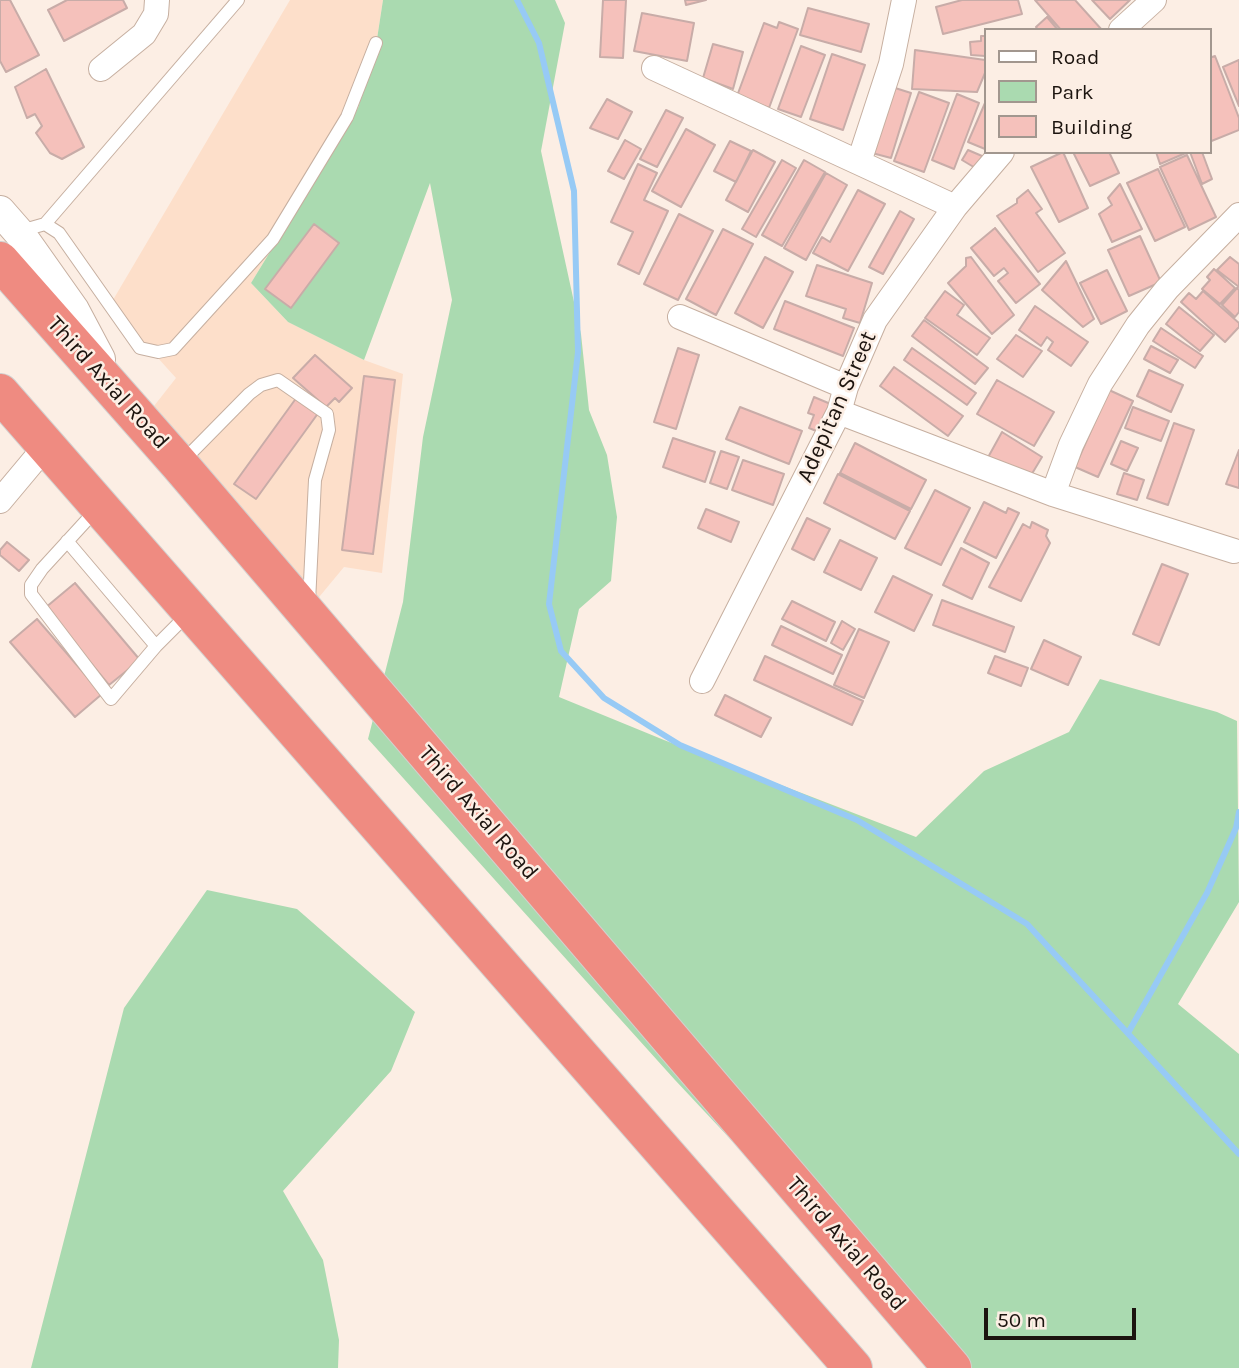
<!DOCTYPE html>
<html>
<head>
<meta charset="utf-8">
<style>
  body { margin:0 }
  #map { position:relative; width:1239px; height:1368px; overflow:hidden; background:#fceee4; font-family:Karla,sans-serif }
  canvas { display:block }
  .legend { position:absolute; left:984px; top:28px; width:228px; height:126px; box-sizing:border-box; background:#fceee4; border:2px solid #a2978f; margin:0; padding:9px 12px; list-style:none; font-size:21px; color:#1c140f }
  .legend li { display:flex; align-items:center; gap:14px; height:35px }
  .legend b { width:35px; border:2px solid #a2978f }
  .scale { position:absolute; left:984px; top:1308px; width:152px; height:32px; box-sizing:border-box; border:4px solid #1c140f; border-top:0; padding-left:9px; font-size:21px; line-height:24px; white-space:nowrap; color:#1c140f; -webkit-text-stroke:5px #fceee4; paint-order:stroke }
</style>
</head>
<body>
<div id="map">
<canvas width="1239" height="1368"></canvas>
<ul class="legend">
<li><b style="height:9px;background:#fff"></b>Road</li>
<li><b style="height:19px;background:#aadab0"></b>Park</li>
<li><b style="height:19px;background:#f5c1bb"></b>Building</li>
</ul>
<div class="scale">50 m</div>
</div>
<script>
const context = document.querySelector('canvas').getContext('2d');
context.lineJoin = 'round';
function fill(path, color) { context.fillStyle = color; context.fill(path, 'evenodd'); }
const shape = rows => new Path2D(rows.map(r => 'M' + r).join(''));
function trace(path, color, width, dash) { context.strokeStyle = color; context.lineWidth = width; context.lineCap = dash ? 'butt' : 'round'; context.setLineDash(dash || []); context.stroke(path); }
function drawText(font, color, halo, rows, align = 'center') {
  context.font = font + ' Karla,sans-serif'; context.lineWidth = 5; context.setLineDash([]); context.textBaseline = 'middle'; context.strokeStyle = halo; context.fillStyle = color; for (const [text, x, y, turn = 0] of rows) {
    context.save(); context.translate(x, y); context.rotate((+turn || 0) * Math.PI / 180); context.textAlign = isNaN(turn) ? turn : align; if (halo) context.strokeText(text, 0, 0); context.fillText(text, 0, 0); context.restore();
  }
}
fill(shape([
  [290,0,383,0,375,52,358,108,251,283,288,322,364,360,403,374,382,573,344,567,315,602,154,406,176,378,110,305]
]), '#fddfca');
fill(shape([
  [383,0,555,0,565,23,541,151,581,334,589,410,607,455,617,517,611,581,579,609,559,697,664,740,916,837,984,771,1069,732,1100,679,1217,712,1237,721,1239,902,1178,1004,1239,1054,1239,1368,945,1368,675,1080,368,739,403,602,423,437,452,300,430,183,364,360,288,322,251,283,358,108,375,52],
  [207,890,297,909,415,1012,391,1071,283,1191,323,1260,339,1340,338,1368,31,1368,124,1008]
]), '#aadab0');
trace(shape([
  [517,0,539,43,574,191,578,352,549,604,561,651,604,698,680,745,857,820,1027,924,1239,1154],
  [1128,1033,1207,893,1236,828,1239,812]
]), '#97caf5', 6);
const building = shape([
  [0,0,10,0,39,55,6,72,0,61,0,0],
  [67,0,123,0,127,8,64,41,48,10,67,0],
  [603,0,626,0,623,58,600,57,603,0],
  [685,0,706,0,686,5,685,0],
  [962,0,1018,0,1022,14,943,34,936,7,962,0],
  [1035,0,1075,0,1102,30,1061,30,1035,0],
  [1092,0,1130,0,1110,19,1092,0],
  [808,8,869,24,861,52,800,35,808,8],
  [642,13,694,23,687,61,634,51,642,13],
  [1047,17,1058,30,1038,30,1036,27,1047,17],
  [779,22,798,29,769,108,737,96,764,23,777,28,779,22],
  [981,36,985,36,985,56,971,55,970,42,981,41,981,36],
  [713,44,743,52,733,89,703,78,713,44],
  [801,46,825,55,801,117,778,109,801,46],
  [915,50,985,60,985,73,977,92,912,89,915,50],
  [832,54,865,65,843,130,810,119,832,54],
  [1215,56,1239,118,1239,130,1209,142,1209,58,1215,56],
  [1239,60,1239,106,1223,67,1239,60],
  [46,69,84,147,62,159,50,153,36,133,42,126,35,114,27,118,15,87,46,69],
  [892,87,911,93,891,158,872,153,892,87],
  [919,92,949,103,924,172,894,161,919,92],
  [957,94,979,103,954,169,932,160,957,94],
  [607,99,632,112,618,139,590,128,607,99],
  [985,103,985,149,968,142,985,103],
  [666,110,683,118,657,167,640,159,666,110],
  [686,129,715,145,681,207,652,191,686,129],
  [625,140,641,149,624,179,608,171,625,140],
  [730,141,751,151,736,182,714,171,730,141],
  [753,150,775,162,748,212,726,200,753,150],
  [968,150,989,159,982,172,962,160,968,150],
  [1063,152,1088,208,1059,222,1031,167,1063,152],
  [1073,152,1109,152,1119,173,1090,186,1073,152],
  [1156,152,1188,152,1160,164,1156,152],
  [1190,152,1202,152,1212,179,1202,184,1190,152],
  [1187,155,1216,217,1189,230,1160,167,1187,155],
  [782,160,796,168,756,237,742,229,782,160],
  [804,160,825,172,782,246,762,235,804,160],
  [638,164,657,173,644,200,668,211,639,274,618,264,633,232,611,222,638,164],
  [1158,169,1185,227,1155,241,1127,183,1158,169],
  [826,173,847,185,806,260,784,248,826,173],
  [1120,184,1142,229,1112,242,1099,214,1112,205,1108,198,1120,184],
  [858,190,885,204,848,271,813,253,822,237,830,242,858,190],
  [1028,190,1042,209,1036,213,1065,253,1038,272,997,216,1017,203,1017,199,1028,190],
  [900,211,914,219,883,274,869,267,900,211],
  [679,214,713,231,678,300,644,284,679,214],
  [314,224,339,243,291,308,265,289,314,224],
  [995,228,1040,284,1016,303,998,281,1008,273,1004,268,994,276,971,248,995,228],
  [723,229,753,244,716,315,686,299,723,229],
  [1140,236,1161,282,1129,296,1108,250,1140,236],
  [765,257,793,272,763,328,735,313,765,257],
  [971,257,1014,315,992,334,948,283,966,266,966,258,971,257],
  [1230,257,1239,264,1239,287,1217,270,1230,257],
  [1066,261,1094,319,1083,327,1042,290,1066,261],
  [817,265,872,283,860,323,843,318,846,309,806,296,817,265],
  [1214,269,1235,288,1220,304,1202,289,1210,280,1207,277,1214,269],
  [1107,270,1127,311,1101,324,1080,283,1107,270],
  [1237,288,1239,290,1239,312,1235,317,1222,305,1237,288],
  [945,291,964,305,957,315,990,338,977,355,925,318,945,291],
  [1203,291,1239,323,1239,327,1225,342,1181,302,1189,293,1196,299,1203,291],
  [785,301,854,328,843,356,774,329,785,301],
  [1035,306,1088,342,1071,366,1048,350,1053,342,1047,337,1041,346,1019,330,1035,306],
  [1179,307,1214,335,1200,351,1166,324,1179,307],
  [924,320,988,368,975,384,912,336,924,320],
  [1161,328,1203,356,1195,368,1153,341,1161,328],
  [1016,335,1042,351,1023,377,997,359,1016,335],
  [1151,346,1178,360,1170,373,1144,359,1151,346],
  [678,348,699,355,676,429,654,422,678,348],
  [912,348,976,393,967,405,904,360,912,348],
  [315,355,352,388,339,402,335,398,326,407,293,378,315,355],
  [894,367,963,416,948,436,880,386,894,367],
  [1149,370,1183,385,1171,412,1137,396,1149,370],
  [364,376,395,380,373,554,342,550,364,376],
  [997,380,1054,412,1034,446,977,414,997,380],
  [1109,390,1133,401,1098,477,1075,467,1109,390],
  [297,397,319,412,256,499,234,484,297,397],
  [814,397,833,405,821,433,809,428,814,415,808,413,814,397],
  [740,407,802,431,789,464,726,439,740,407],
  [1133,407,1169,421,1161,441,1125,428,1133,407],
  [1174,423,1194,430,1168,505,1147,498,1174,423],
  [1002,432,1042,457,1027,482,986,461,1002,432],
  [673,438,715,452,705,482,663,467,673,438],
  [1121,441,1138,448,1127,471,1111,464,1121,441],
  [855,443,926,480,911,509,840,473,855,443],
  [1239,450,1239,488,1226,484,1239,450],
  [721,451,739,457,727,489,710,483,721,451],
  [743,460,784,474,773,505,732,490,743,460],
  [1124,473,1144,480,1137,500,1117,494,1124,473],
  [838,474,910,511,895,539,824,503,838,474],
  [935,490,970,508,941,565,905,548,935,490],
  [984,502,1006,513,1008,508,1019,513,996,558,964,542,984,502],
  [706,509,739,522,731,542,698,528,706,509],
  [807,518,830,529,814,560,792,549,807,518],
  [1032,522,1048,530,1046,536,1050,543,1021,601,989,587,1023,524,1030,528,1032,522],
  [840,540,877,558,861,590,824,572,840,540],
  [7,542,29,560,19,571,0,555,0,550,7,542],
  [961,548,989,563,972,599,943,585,961,548],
  [1162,564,1188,574,1159,645,1133,634,1162,564],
  [893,576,932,595,914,631,875,612,893,576],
  [75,583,140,660,109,685,45,608,75,583],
  [942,600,1014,627,1005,652,933,625,942,600],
  [792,601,835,622,826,641,782,619,792,601],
  [37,619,102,694,75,717,10,642,37,619],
  [842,621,855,629,843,650,831,643,842,621],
  [781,626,842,655,833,674,772,645,781,626],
  [859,629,889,642,864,698,834,685,859,629],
  [1044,640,1081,657,1068,685,1031,669,1044,640],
  [765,656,863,701,852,725,754,680,765,656],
  [995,656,1028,668,1021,686,988,673,995,656],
  [725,695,771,718,761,737,715,715,725,695]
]);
fill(building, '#f5c1bb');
trace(building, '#c8aca8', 2);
const service = shape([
  [45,224,238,0],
  [21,235,31,228,45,224,59,233,140,348,158,352,173,349,273,239,347,117,376,43],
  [182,462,249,394,261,385,278,380,327,414,329,430,315,480,309,602],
  [96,510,42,569,31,585,31,594,111,699,156,646,189,613],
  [67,541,156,646]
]);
const minor = shape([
  [1121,30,1154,0],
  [654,68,955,207],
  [101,69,144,34,156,14,157,0],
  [859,162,891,64,904,0],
  [680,317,846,387],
  [839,412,1053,494,1234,551],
  [1053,494,1071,445,1100,384,1138,325,1167,289,1239,215],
  [0,501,46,446],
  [702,681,839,412,846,387,875,320,955,207,1002,152]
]);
const tertiary = shape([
  [0,211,21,235,74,310,100,359]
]);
const motorway = shape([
  [0,261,179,464,952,1368],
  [0,393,853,1368]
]);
trace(service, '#c6afa0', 14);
trace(minor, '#c6afa0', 26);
trace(tertiary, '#c6afa0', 32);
trace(motorway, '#d2d0cf', 40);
trace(service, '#fff', 12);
trace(minor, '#fff', 24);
trace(tertiary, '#fff', 30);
trace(motorway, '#ef8b81', 38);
drawText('23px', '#1c140f', '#fceee4', [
  ["Third Axial Road",108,383,48],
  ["Adepitan Street",837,407,-66],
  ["Third Axial Road",478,813,49],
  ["Third Axial Road",846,1244,49]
]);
</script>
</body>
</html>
